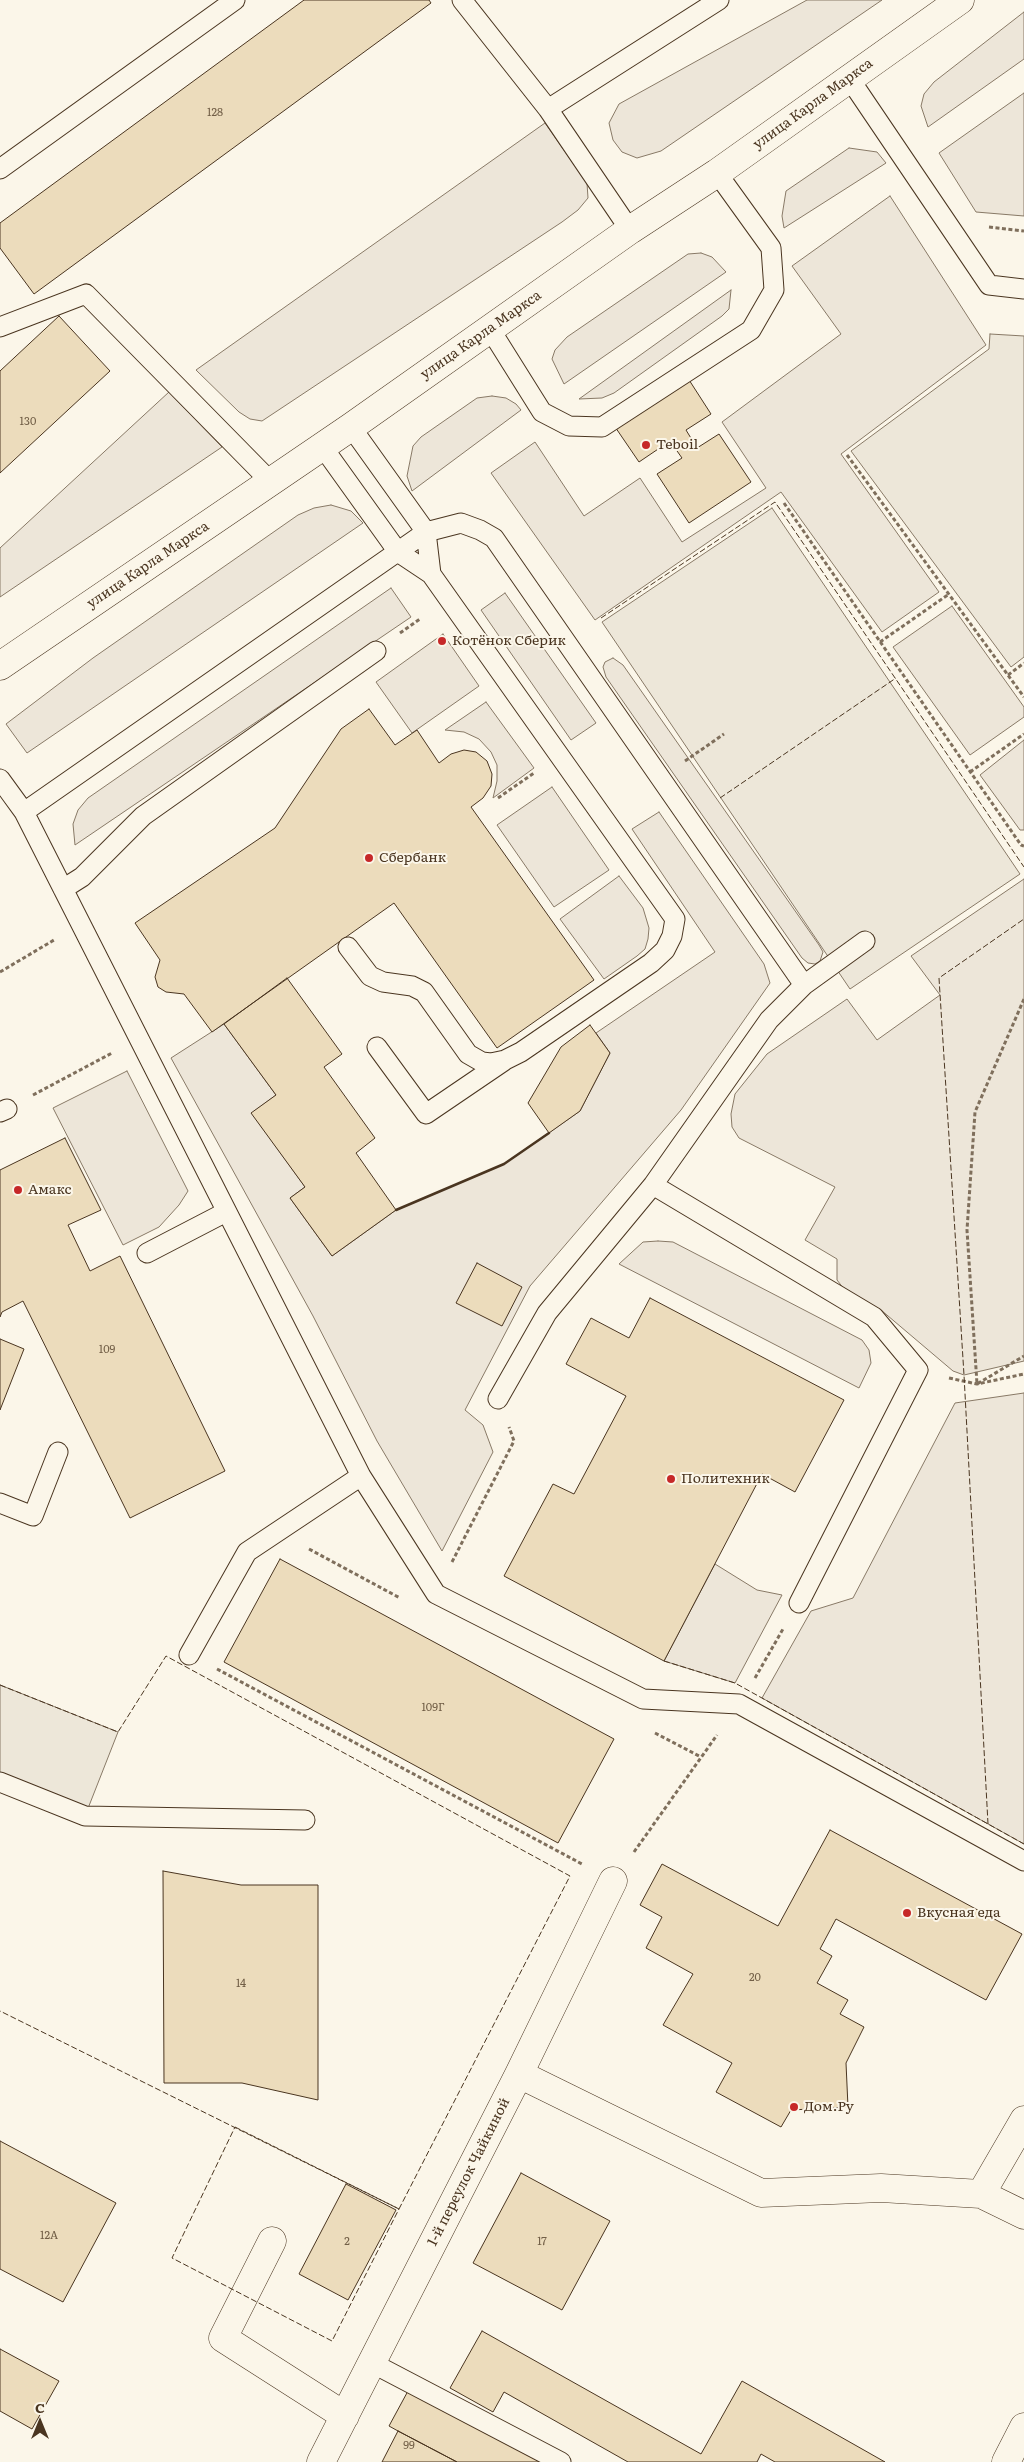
<!DOCTYPE html>
<html>
<head>
<meta charset="utf-8">
<style>
  body { margin:0 }
  #map { position:relative; width:1024px; height:2462px; overflow:hidden; background:#fbf6e9; font-family:Literata,serif }
  canvas { display:block }
  .north { position:absolute; left:15px; top:2397px; width:50px; height:50px; -webkit-text-stroke:4px #fbf6e9; paint-order:stroke; rotate:0deg; font-size:14px; font-weight:700; line-height:20px; text-align:center; color:#4a3520 }
  .north::after { content:''; display:block; margin:auto; width:18px; height:22px; background:#4a3520; clip-path:polygon(50% 0,100% 100%,50% 72%,0 100%) }
</style>
</head>
<body>
<div id="map">
<canvas width="1024" height="2462"></canvas>
<div class="north">С</div>
</div>
<script>
const context = document.querySelector('canvas').getContext('2d');
context.lineJoin = 'round';
function fill(path, color) { context.fillStyle = color; context.fill(path, 'evenodd'); }
const shape = rows => new Path2D(rows.map(r => 'M' + r).join(''));
function trace(path, color, width, dash) { context.strokeStyle = color; context.lineWidth = width; context.lineCap = dash ? 'butt' : 'round'; context.setLineDash(dash || []); context.stroke(path); }
function drawText(font, color, halo, rows, align = 'center') {
  context.font = font + ' Literata,serif'; context.lineWidth = 4; context.setLineDash([]); context.textBaseline = 'middle'; context.strokeStyle = halo; context.fillStyle = color; for (const [text, x, y, turn = 0] of rows) {
    context.save(); context.translate(x, y); context.rotate((+turn || 0) * Math.PI / 180); context.textAlign = isNaN(turn) ? turn : align; if (halo) context.strokeText(text, 0, 0); context.fillText(text, 0, 0); context.restore();
  }
}
const green = shape([
  [807,0,882,0,661,151,637,158,622,152,613,140,609,123,619,104,807,0],
  [1024,12,1024,59,928,127,921,106,924,94,934,82,1024,12],
  [1024,93,1024,216,976,212,939,153,1024,93],
  [545,123,587,183,588,198,578,210,562,222,262,421,250,419,239,412,196,370,545,123],
  [849,148,877,152,886,163,784,228,782,216,786,191,849,148],
  [890,196,986,345,841,454,939,592,882,632,781,492,595,620,491,473,535,442,584,516,640,478,682,542,766,488,722,422,841,334,792,266,890,196],
  [701,253,712,257,726,272,564,384,552,359,555,350,567,337,688,254,701,253],
  [731,290,729,309,722,316,614,393,602,398,579,399,731,290],
  [169,392,222,447,0,597,0,548,169,392],
  [492,396,506,398,516,404,521,410,412,491,407,476,413,446,421,437,477,398,492,396],
  [331,505,351,511,363,523,27,753,6,724,93,658,298,515,314,508,331,505],
  [391,588,411,617,75,845,73,824,78,810,88,798,391,588],
  [505,593,596,723,571,740,481,610,505,593],
  [952,606,1024,707,1024,717,970,755,893,647,952,606],
  [443,634,479,686,412,733,376,682,443,634],
  [613,658,623,665,819,945,823,952,820,961,815,964,808,963,802,958,606,677,603,667,605,662,613,658],
  [486,702,534,768,493,798,497,781,497,765,491,752,479,739,464,732,445,730,486,702],
  [1024,740,1024,830,1020,830,980,775,1024,740],
  [552,787,609,870,554,907,497,825,552,787],
  [659,812,764,964,770,983,681,1110,530,1286,465,1410,483,1425,493,1452,442,1551,377,1441,313,1316,171,1058,224,1024,276,1095,252,1113,305,1187,290,1198,332,1256,396,1210,504,1164,580,1111,610,1053,596,1033,715,952,632,829,659,812],
  [619,876,643,908,649,928,648,939,645,949,637,956,604,979,560,919,619,876],
  [1024,879,1024,1361,964,1375,953,1371,881,1310,844,1289,837,1280,837,1259,805,1240,835,1187,739,1138,732,1127,731,1114,735,1094,767,1054,847,999,877,1040,940,995,911,956,1024,879],
  [127,1071,188,1191,179,1205,159,1227,123,1245,53,1108,127,1071],
  [658,1241,673,1242,862,1340,869,1350,871,1363,859,1388,619,1264,643,1242,658,1241],
  [1024,1393,1024,1844,762,1698,811,1611,853,1598,955,1403,1024,1393],
  [715,1564,757,1590,782,1595,735,1683,664,1661,715,1564]
]);
fill(green, '#ede6d9');
trace(green, '#887966', 1);
const parking = shape([
  [990,334,1024,336,1024,657,1011,667,851,451,989,349,990,334],
  [772,508,1020,874,850,989,602,622,772,508],
  [0,1685,118,1732,85,1816,0,1782,0,1685]
]);
fill(parking, '#ede7d9');
trace(parking, '#887966', 1);
const building = shape([
  [304,0,429,0,431,3,34,294,0,248,0,223,304,0],
  [59,316,110,371,0,473,0,371,59,316],
  [682,369,711,414,686,430,697,448,719,434,751,482,689,523,657,474,682,458,670,441,639,462,609,418,682,369],
  [369,709,395,745,417,730,439,763,451,754,464,750,476,752,487,761,492,774,491,786,483,798,471,807,594,980,497,1048,394,903,212,1032,184,994,166,992,158,987,155,977,160,960,135,923,275,828,341,729,369,709],
  [287,978,342,1054,324,1067,375,1138,356,1153,396,1210,332,1256,290,1198,305,1187,251,1113,276,1095,224,1024,287,978],
  [590,1025,610,1053,580,1111,549,1133,528,1103,561,1047,590,1025],
  [65,1138,101,1210,68,1225,90,1271,120,1256,225,1471,130,1518,23,1301,2,1312,0,1317,0,1170,65,1138],
  [477,1263,522,1287,502,1326,456,1303,477,1263],
  [650,1298,844,1400,795,1492,762,1474,664,1661,504,1576,553,1484,574,1494,626,1396,566,1364,591,1318,629,1338,650,1298],
  [0,1339,24,1349,0,1410,0,1339],
  [280,1559,614,1739,558,1843,224,1662,280,1559],
  [830,1830,1022,1934,986,2000,836,1919,820,1949,832,1956,817,1983,848,2000,840,2014,864,2027,846,2063,848,2107,791,2110,781,2127,716,2092,732,2063,663,2025,693,1974,646,1948,662,1917,640,1905,662,1864,778,1926,830,1830],
  [163,1871,241,1885,318,1885,318,2100,242,2083,164,2083,163,1871],
  [0,2141,116,2203,63,2302,0,2269,0,2141],
  [521,2173,610,2221,562,2310,473,2263,521,2173],
  [346,2184,396,2210,348,2300,299,2274,346,2184],
  [482,2331,701,2454,742,2381,885,2462,775,2462,761,2454,757,2462,628,2462,504,2392,493,2412,450,2388,482,2331],
  [0,2349,59,2381,32,2429,0,2411,0,2349],
  [408,2391,542,2462,457,2462,398,2431,389,2426,408,2391],
  [398,2431,457,2462,382,2462,398,2431]
]);
fill(building, '#ecdcbc');
trace(building, '#4a3520', 1);
const lane = shape([
  [462,0,548,109,630,230],
  [849,78,989,285,1024,289],
  [548,109,719,0],
  [0,169,235,0],
  [0,327,86,294,271,482],
  [490,329,542,412,569,426,602,427,751,330,774,290,771,248,717,173],
  [322,446,398,552,431,574,426,532,351,427],
  [0,779,24,812,361,1476,436,1594,643,1699,739,1704,1024,1861],
  [24,812,426,532,461,523,480,530,494,538,804,985],
  [63,889,82,877,143,816,376,651],
  [348,947,370,976,383,982,412,986,424,992,468,1054,482,1062,491,1063,505,1060,521,1052,651,963,665,950,672,936,675,919,431,574],
  [377,1047,426,1114,504,1061],
  [0,1112,7,1109],
  [653,1185,874,1317,918,1370,799,1603],
  [147,1253,226,1212],
  [498,1399,547,1313,653,1185,769,1020,804,985,865,941],
  [0,1503,33,1516,58,1452],
  [189,1655,247,1552,361,1476],
  [0,1782,85,1816,305,1820],
  [372,2363,561,2462]
]);
const street = shape([
  [519,2074,761,2193,881,2188,981,2194],
  [1024,2120,981,2194,1024,2215],
  [272,2241,223,2338,345,2416],
  [321,2462,519,2074,613,1881],
  [1006,2462,1024,2427]
]);
const primary = shape([
  [0,666,351,427,630,230,717,173,960,0]
]);
trace(lane, '#4a3520', 21);
trace(street, '#4a3520', 29);
trace(primary, '#4a3520', 29);
trace(shape([
  [989,227,1024,231],
  [847,455,1024,697],
  [784,503,1021,845,1024,846],
  [400,633,420,619],
  [880,642,949,594],
  [1008,675,1024,663],
  [685,761,724,734],
  [970,772,1024,734],
  [498,798,534,773],
  [0,972,54,940],
  [1024,999,975,1112,967,1230,977,1384,1024,1356],
  [33,1095,112,1053],
  [949,1378,977,1384,1024,1374],
  [309,1549,400,1598],
  [452,1562,514,1441,509,1427],
  [217,1669,582,1864],
  [755,1678,783,1629],
  [655,1733,701,1757],
  [634,1852,717,1735]
]), '#7f6f5c', 3, [4, 2.5]);
trace(lane, '#fbf6e9', 19);
trace(street, '#fbf6e9', 28);
trace(primary, '#fbf6e9', 28);
trace(shape([
  [601,618,775,502,1024,867],
  [720,798,896,678],
  [664,1661,735,1683,1024,1844],
  [0,1685,118,1732,166,1656,570,1876,399,2209,0,2011],
  [988,1824,964,1375,939,978,1024,919],
  [235,2127,399,2209,332,2341,172,2258,235,2127]
]), '#4a3520', 1, [6, 2.5]);
trace(shape([
  [396,1210,504,1164,549,1133]
]), '#4a3520', 2.5);
for (const [x, y, r, color] of [
  [646,445,5,"#c62828"],
  [442,641,5,"#c62828"],
  [369,858,5,"#c62828"],
  [18,1190,5,"#c62828"],
  [671,1479,5,"#c62828"],
  [907,1913,5,"#c62828"],
  [794,2107,5,"#c62828"]
]) { const dot = new Path2D(); dot.arc(x, y, r, 0, 2 * Math.PI); context.fillStyle = color; context.fill(dot); trace(dot, '#fbf6e9', 2); }
drawText('11px', '#725f47', null, [
  ["128",215,113],
  ["130",28,422],
  ["109",107,1350],
  ["109Г",433,1708],
  ["20",755,1978],
  ["14",241,1984],
  ["12А",49,2236],
  ["2",347,2242],
  ["17",542,2242],
  ["99",409,2446]
]);
drawText('14px', '#4a3520', '#fbf6e9', [
  ["улица Карла Маркса",813,104,-36],
  ["улица Карла Маркса",481,335,-35],
  ["улица Карла Маркса",148,565,-34],
  ["1-й переулок Чайкиной",469,2172,-63]
]);
drawText('14px', '#4a3520', '#fbf6e9', [
  ["Teboil",656,445],
  ["Котёнок Сберик",452,641],
  ["Сбербанк",379,858],
  ["Амакс",28,1190],
  ["Политехник",681,1479],
  ["Вкусная еда",917,1913],
  ["Дом.Ру",804,2107]
], 'left');
</script>
</body>
</html>
